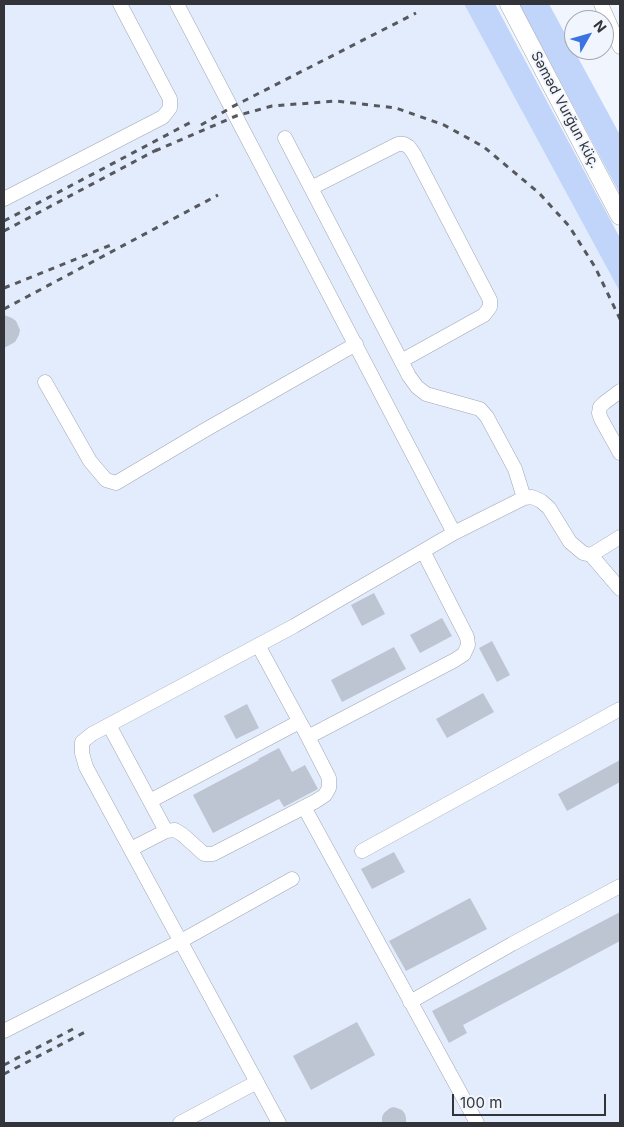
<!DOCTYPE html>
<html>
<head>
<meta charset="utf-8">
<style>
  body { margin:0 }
  #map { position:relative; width:624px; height:1127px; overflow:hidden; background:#f1f5fd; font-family:Inter,sans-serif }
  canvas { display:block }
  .frame { position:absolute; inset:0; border:5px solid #323439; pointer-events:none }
  .north { position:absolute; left:564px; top:10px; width:50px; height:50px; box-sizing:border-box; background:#f1f5fd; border:1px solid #a5a8af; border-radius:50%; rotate:52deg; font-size:14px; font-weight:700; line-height:20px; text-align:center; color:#323439 }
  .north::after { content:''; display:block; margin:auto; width:18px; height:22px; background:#3c72e1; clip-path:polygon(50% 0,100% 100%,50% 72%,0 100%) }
  .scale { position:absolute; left:452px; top:1094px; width:154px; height:22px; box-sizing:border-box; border:2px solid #323439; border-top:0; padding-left:6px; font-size:15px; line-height:18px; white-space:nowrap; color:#323439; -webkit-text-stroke:4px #f1f5fd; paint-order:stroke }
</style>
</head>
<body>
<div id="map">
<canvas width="624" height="1127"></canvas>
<div class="frame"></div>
<div class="north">N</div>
<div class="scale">100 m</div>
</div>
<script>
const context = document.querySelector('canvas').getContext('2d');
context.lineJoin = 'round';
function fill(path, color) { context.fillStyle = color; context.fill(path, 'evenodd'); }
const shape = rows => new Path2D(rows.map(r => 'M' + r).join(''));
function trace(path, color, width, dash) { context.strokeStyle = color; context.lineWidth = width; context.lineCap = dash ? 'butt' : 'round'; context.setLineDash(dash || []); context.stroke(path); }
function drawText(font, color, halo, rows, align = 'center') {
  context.font = font + ' Inter,sans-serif'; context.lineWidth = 4; context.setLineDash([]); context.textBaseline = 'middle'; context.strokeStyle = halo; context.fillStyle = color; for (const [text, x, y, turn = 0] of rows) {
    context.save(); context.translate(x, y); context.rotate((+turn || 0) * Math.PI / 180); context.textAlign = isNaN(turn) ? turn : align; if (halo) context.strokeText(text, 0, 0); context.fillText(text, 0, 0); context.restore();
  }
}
fill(shape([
  [4,4,464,4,620,292,620,1123,4,1123]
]), '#e3ecfc');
fill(shape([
  [464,4,495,4,620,238,620,292],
  [519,4,549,4,620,135,620,194]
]), '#c1d5fb');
fill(shape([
  [4,315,12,318,16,321,20,330,19,335,15,342,4,348],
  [374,593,385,614,362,626,351,605],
  [442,618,452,636,420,653,410,635],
  [492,641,510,675,497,682,479,648],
  [394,647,406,669,342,702,331,680],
  [483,693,494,712,447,738,436,719],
  [247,704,259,728,236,739,224,716],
  [279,748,292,772,305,765,318,789,284,807,279,799,213,833,193,795,259,760,258,759],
  [620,760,620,782,567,811,558,794],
  [394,852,405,872,372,889,361,869],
  [470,898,487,929,406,971,389,941],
  [620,912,620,941,463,1025,467,1033,449,1043,432,1011],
  [357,1022,375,1055,311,1090,293,1056],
  [394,1107,402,1110,405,1114,406,1118,406,1123,382,1123,382,1117,384,1113,390,1108]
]), '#bec5d2');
const minor = shape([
  [177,4,454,533,524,498,532,497,541,501,549,508,570,542,583,553,591,555,620,537],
  [601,4,620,47],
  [285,138,409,376,417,387,426,394,480,409,487,417,515,469,524,498],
  [311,188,398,144,404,144,409,147,414,154,490,300,490,307,484,315,401,361],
  [4,199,163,117,170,108,170,99,120,4],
  [45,382,90,461,106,480,116,483,205,430,356,344],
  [620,391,604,403,600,407,599,413,601,419,620,453],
  [591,555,620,589],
  [109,725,166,831],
  [308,737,455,660,464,654,468,645,467,637,423,551],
  [150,801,299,722],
  [304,807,477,1123],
  [131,849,166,831,175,830,183,835,204,854,213,854,316,801,325,795,329,788,329,778,308,737,258,645],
  [362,851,620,709],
  [410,1002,512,944,620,886],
  [4,1031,181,941,292,879],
  [180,1123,257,1082],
  [279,1123,86,767,82,753,82,742,92,734,294,626,454,533]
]);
const major = shape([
  [509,4,620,216]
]);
trace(minor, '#a0a6b3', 15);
trace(major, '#a0a6b3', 19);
trace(minor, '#fff', 14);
trace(major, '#fff', 18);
trace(shape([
  [201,125,232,107,416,13],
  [155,151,236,116,272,106,336,101,396,108,444,125,484,147,539,193,569,226,595,267,620,319],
  [4,221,195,120],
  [4,231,160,148],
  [4,288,111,245],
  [4,309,218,195],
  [4,1065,73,1029],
  [4,1074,89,1030]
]), '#56585d', 3, [6, 6]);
drawText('14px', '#323439', '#f1f5fd', [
  ["Səməd Vurğun küç.",565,110,62]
]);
</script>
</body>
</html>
